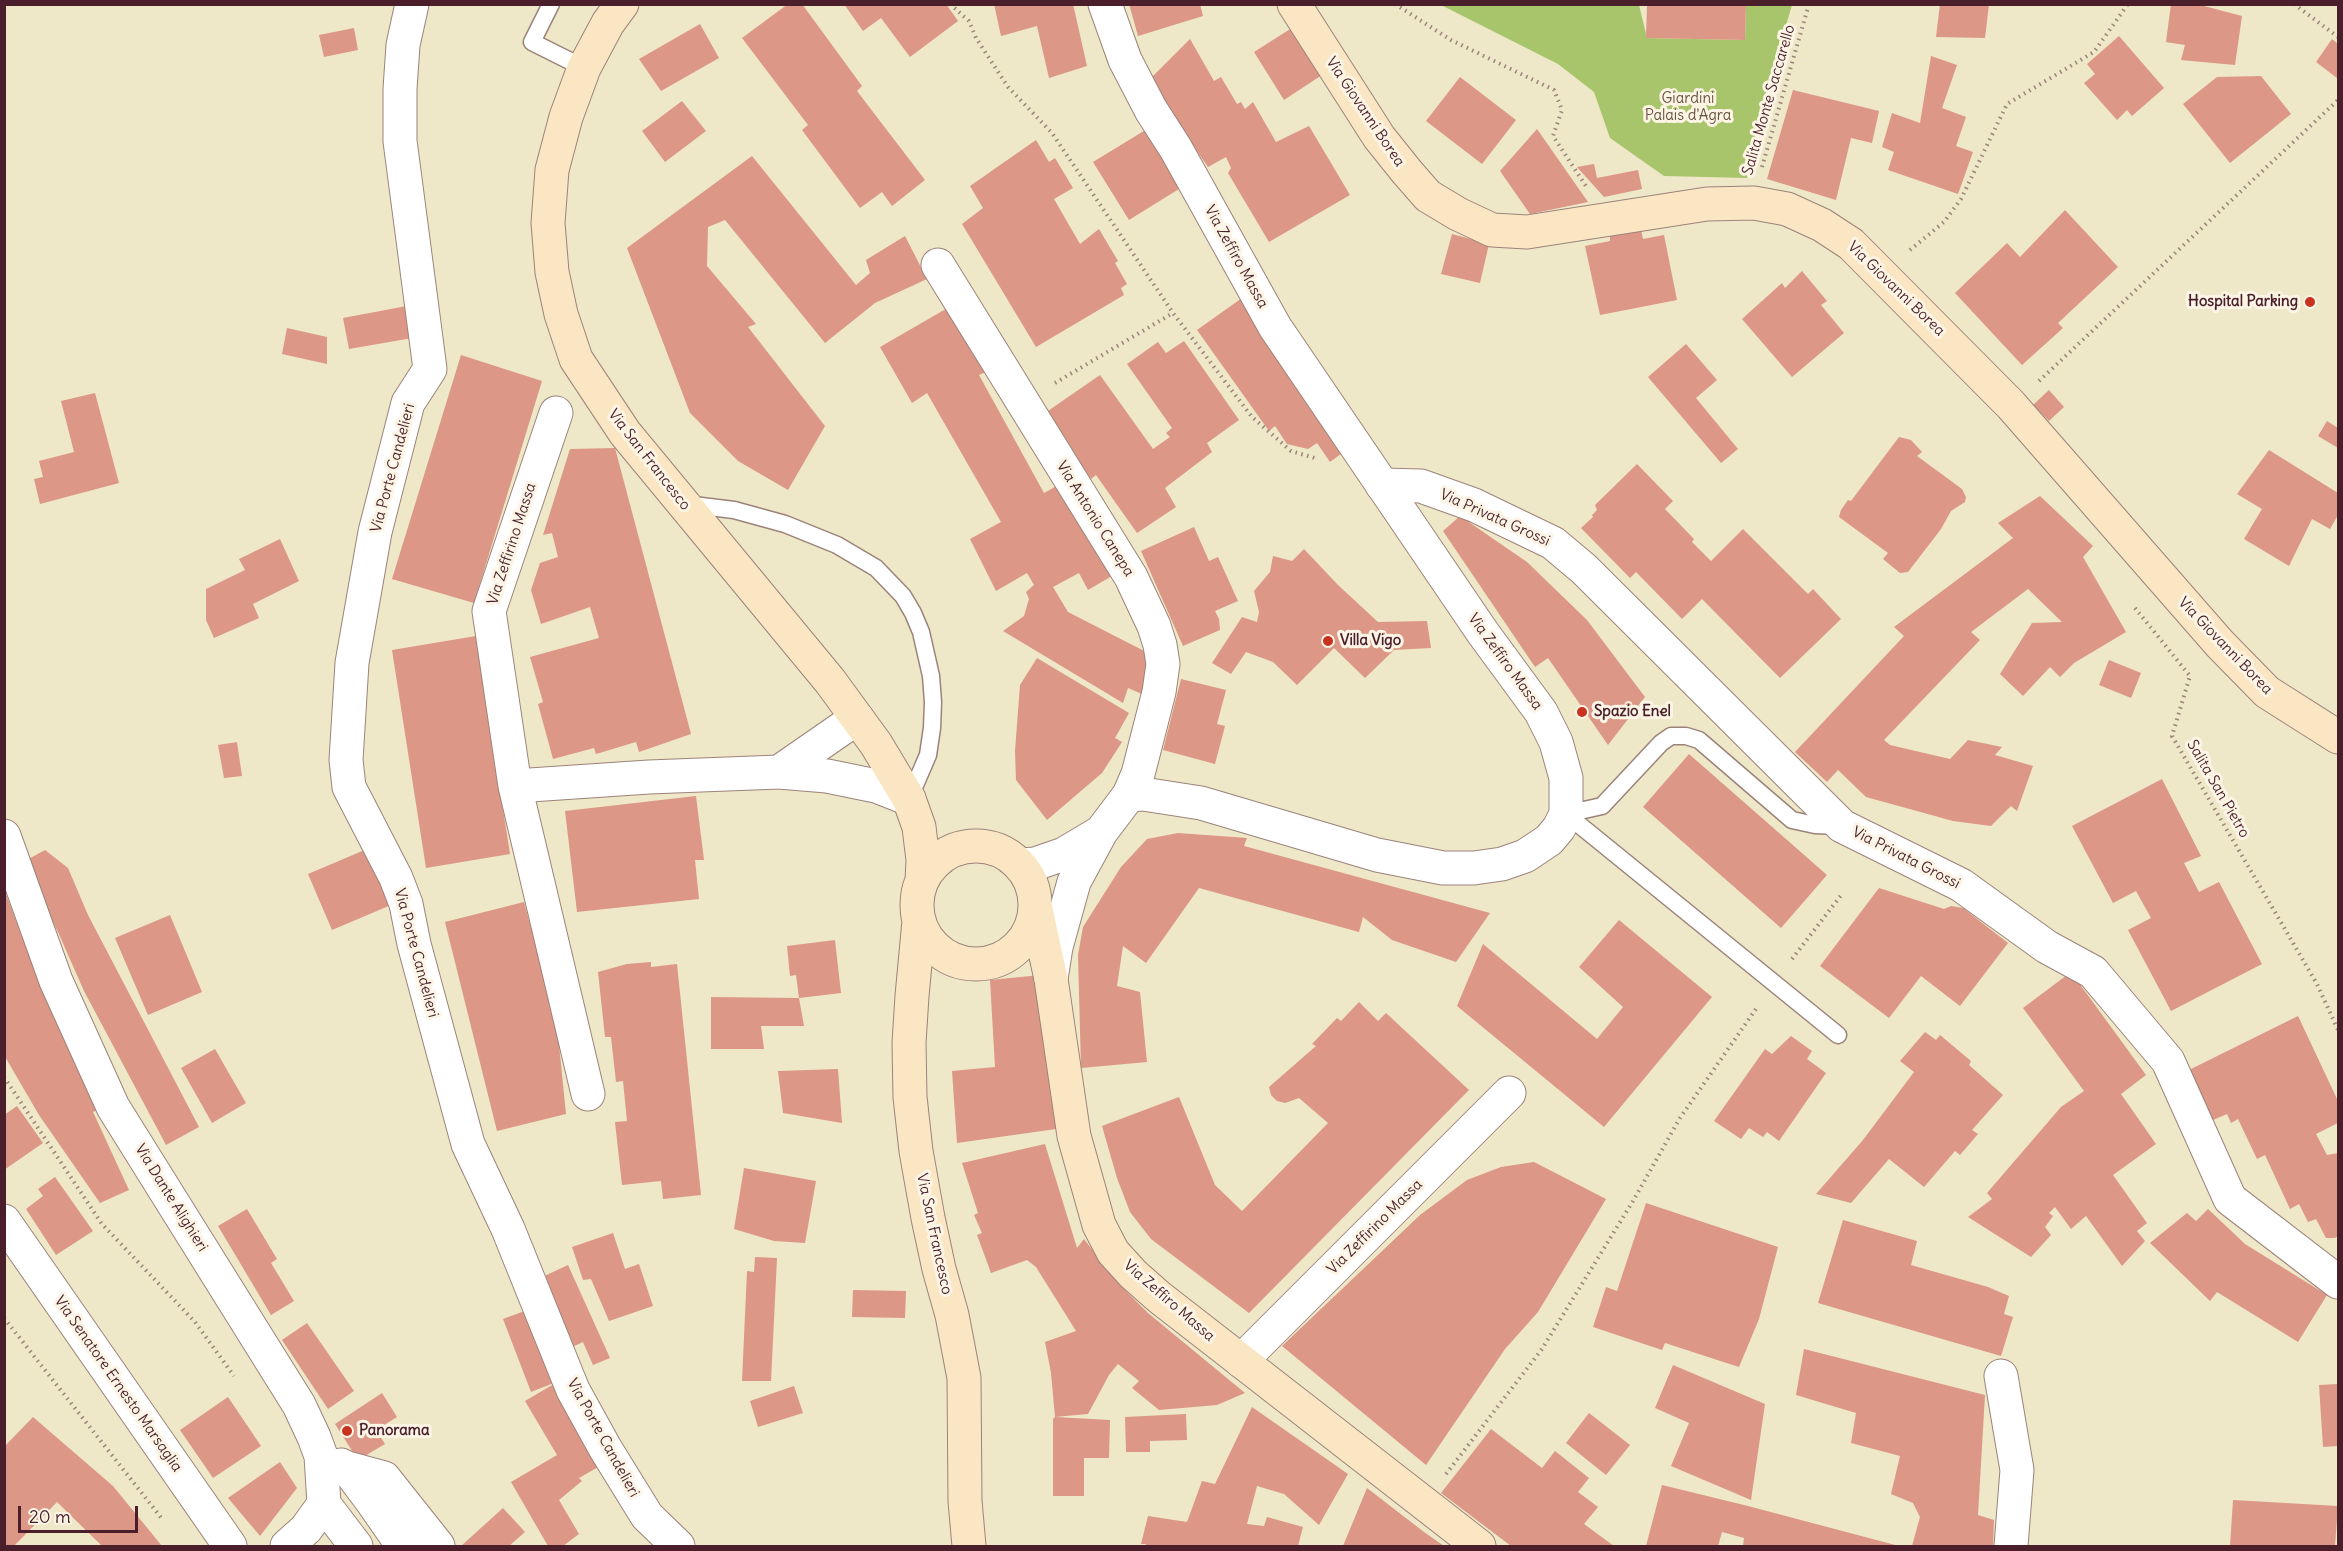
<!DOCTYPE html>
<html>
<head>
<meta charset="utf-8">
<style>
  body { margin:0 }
  #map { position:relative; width:2343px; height:1551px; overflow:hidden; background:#eee7c8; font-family:Delius,sans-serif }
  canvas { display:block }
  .frame { position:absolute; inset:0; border:6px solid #4a1f2b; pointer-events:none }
  .scale { position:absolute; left:18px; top:1506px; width:120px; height:27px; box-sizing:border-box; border:3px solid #4a1f2b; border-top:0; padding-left:8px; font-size:18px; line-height:21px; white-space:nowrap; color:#4a1f2b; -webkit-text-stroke:4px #fcf5e5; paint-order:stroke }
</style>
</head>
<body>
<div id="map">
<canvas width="2343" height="1551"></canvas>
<div class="frame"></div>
<div class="scale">20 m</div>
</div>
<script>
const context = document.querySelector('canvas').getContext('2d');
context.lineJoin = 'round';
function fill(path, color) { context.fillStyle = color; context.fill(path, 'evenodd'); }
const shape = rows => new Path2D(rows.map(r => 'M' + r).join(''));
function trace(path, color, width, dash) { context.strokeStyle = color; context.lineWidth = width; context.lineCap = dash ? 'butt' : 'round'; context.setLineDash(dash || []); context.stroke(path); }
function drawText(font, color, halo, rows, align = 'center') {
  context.font = font + ' Delius,sans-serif'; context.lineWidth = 6; context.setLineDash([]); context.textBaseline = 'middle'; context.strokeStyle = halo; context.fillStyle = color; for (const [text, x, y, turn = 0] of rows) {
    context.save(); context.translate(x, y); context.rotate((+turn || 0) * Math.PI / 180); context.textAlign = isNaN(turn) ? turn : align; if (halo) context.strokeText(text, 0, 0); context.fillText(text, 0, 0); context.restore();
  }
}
fill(shape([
  [1441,5,1639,5,1647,38,1745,40,1746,5,1792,5,1761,110,1747,178,1664,176,1610,138,1594,92,1558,64]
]), '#a9c56c');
fill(shape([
  [788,4,802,4,862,86,857,91,925,180,892,206,882,192,860,208,802,130,808,125,742,38],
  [844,4,946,4,958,21,910,57,881,18,863,31],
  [994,4,1073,4,1087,66,1049,78,1037,26,1001,36],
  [1129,4,1200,4,1203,16,1138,36],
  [1647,4,1746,4,1745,40,1646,38],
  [1940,4,1989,4,1985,38,1936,37],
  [2171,4,2204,6,2242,16,2235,65,2181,60,2185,45,2166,42],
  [700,24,719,58,661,91,639,59],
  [1295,26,1325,73,1284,100,1254,52],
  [354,28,358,50,324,57,319,35],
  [2119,36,2164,88,2132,116,2127,110,2117,120,2084,83,2095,74,2087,64],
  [1190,39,1214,81,1221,77,1237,104,1241,102,1245,109,1253,102,1276,142,1309,126,1350,195,1269,242,1228,173,1231,168,1226,157,1208,167,1182,130,1152,77],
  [2332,39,2338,44,2337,78,2316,62],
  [1931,56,1957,65,1942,108,1966,117,1956,146,1973,152,1958,194,1888,170,1894,152,1882,147,1892,113,1920,123],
  [2261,76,2291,114,2230,163,2183,104,2217,77],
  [1460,77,1516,120,1482,164,1426,121],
  [1793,90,1879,111,1872,143,1851,138,1836,200,1767,179],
  [682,101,706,131,665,162,642,131],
  [1152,126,1187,184,1129,220,1093,162],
  [1537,129,1588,202,1530,214,1500,171],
  [1036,140,1049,162,1055,158,1073,188,1054,199,1080,244,1099,229,1118,261,1115,263,1127,284,1121,288,1124,295,1036,347,962,224,983,208,970,186],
  [752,156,856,285,870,273,866,260,905,236,927,279,875,303,825,343,725,220,708,227,707,266,756,324,748,327,825,426,788,490,738,461,690,413,627,248],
  [1594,164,1597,178,1638,170,1642,189,1604,197,1577,167],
  [2065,210,2118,267,2058,323,2063,328,2022,365,1955,293,2007,243,2020,257],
  [1641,230,1643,239,1664,235,1677,300,1600,315,1585,246,1610,241,1610,236],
  [1452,234,1489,244,1480,283,1441,274],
  [1802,271,1827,301,1821,305,1844,333,1792,377,1742,319,1782,283,1785,288],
  [1242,298,1349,448,1330,462,1317,443,1308,449,1287,444,1275,426,1269,431,1197,330],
  [412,305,418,337,349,349,343,318],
  [951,306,988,371,979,375,1044,493,1062,483,1117,573,1088,590,1079,573,1053,587,1068,612,1152,655,1142,694,1128,688,1123,703,1003,631,1024,616,1029,599,1026,592,1034,585,1027,573,996,591,970,539,1001,522,927,393,912,403,880,347],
  [287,328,327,337,327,364,282,354],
  [1184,341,1239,420,1207,443,1212,452,1165,488,1176,507,1137,533,1096,475,1091,479,1045,413,1100,375,1153,449,1170,437,1166,433,1172,428,1127,364,1158,342,1166,353],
  [1686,344,1717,380,1696,398,1738,449,1721,463,1648,377],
  [461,355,542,381,474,603,392,579],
  [2049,390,2064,407,2049,421,2033,405],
  [95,393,119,483,40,504,34,479,43,477,39,461,74,452,61,401],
  [2327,421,2338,428,2338,448,2318,436],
  [1899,437,1911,440,1922,452,1917,456,1962,489,1966,497,1965,502,1951,511,1941,529,1908,572,1900,573,1883,559,1888,553,1839,517,1841,510,1848,500,1851,501],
  [615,448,691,734,639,752,636,742,596,754,594,748,553,759,538,704,543,702,530,657,599,638,590,607,541,624,531,590,540,563,558,557,552,533,543,535,570,449],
  [2269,450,2338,493,2338,515,2330,529,2312,519,2289,566,2244,539,2262,509,2237,494],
  [1637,464,1673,501,1665,509,1694,539,1692,542,1711,561,1743,529,1808,594,1813,589,1841,619,1780,678,1702,599,1682,619,1636,572,1630,578,1581,528,1593,517,1592,515,1597,510,1595,505],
  [2040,496,2093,546,2083,557,2126,632,2074,663,2060,677,2050,667,2023,696,2000,674,2032,623,2062,622,2028,589,1971,632,1980,640,1884,740,1890,745,1950,759,1968,740,2002,747,1995,755,2033,766,2017,811,2011,806,1991,826,1953,821,1866,797,1838,770,1827,782,1795,752,1904,636,1894,627,2013,538,1998,523],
  [1460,516,1527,562,1587,620,1645,697,1608,745,1548,658,1535,667,1443,531],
  [1194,527,1209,561,1218,557,1238,601,1215,611,1219,619,1220,630,1183,646,1141,551],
  [280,539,299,581,253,604,259,618,214,638,206,620,206,589,245,570,239,559],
  [1304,549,1338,585,1378,622,1427,621,1431,648,1394,650,1365,678,1334,648,1297,685,1273,662,1246,652,1231,674,1212,663,1242,617,1257,622,1259,612,1254,591,1270,572,1273,556,1292,561],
  [476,636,510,854,426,868,392,650],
  [1037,658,1129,713,1115,738,1122,742,1102,773,1047,820,1016,780,1015,751,1020,685],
  [2109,660,2141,673,2131,698,2099,685],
  [1181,679,1226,690,1217,724,1225,726,1215,764,1163,750],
  [237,742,242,776,224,778,218,745],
  [1689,754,1827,875,1781,928,1643,807],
  [2162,779,2201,856,2184,863,2199,892,2219,882,2262,964,2171,1011,2128,930,2151,918,2136,891,2113,903,2072,826],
  [696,796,704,860,695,860,699,899,577,912,565,811],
  [1178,833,1247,838,1244,846,1490,913,1456,962,1392,940,1363,917,1359,932,1199,888,1146,963,1123,946,1117,986,1140,992,1147,1062,1081,1068,1078,955,1083,927,1121,867,1147,839],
  [367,849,391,905,332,930,308,874],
  [45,850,68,868,88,915,199,1127,166,1145,84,991,58,932,23,862],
  [1879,888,1944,909,1951,906,1963,908,2008,943,1960,1006,1921,976,1889,1018,1820,966],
  [4,889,27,950,104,1107,93,1112,129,1190,100,1203,39,1115,4,1055],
  [524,902,557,1025,566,1114,497,1131,445,922],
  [170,915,202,992,148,1015,115,938],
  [1619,920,1712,997,1604,1127,1457,1006,1483,944,1597,1039,1623,1007,1579,967],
  [835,940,841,993,799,998,804,1026,761,1026,764,1049,711,1049,711,997,799,998,796,975,790,976,787,946],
  [651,962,651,967,677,964,701,1195,663,1199,661,1181,622,1185,615,1122,627,1121,623,1081,616,1082,611,1037,605,1037,598,972,627,964],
  [2071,972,2146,1075,2121,1094,2156,1144,2113,1175,2147,1223,2137,1231,2145,1241,2122,1266,2086,1216,2071,1229,2055,1207,2049,1213,2053,1216,2045,1227,2051,1235,2031,1257,1968,1217,1992,1199,1987,1193,2061,1107,2084,1091,2023,1008],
  [1041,975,1048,1068,1056,1129,957,1143,952,1071,995,1067,990,980],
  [1359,1002,1378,1021,1386,1013,1469,1090,1249,1313,1151,1239,1130,1212,1117,1178,1102,1126,1179,1097,1215,1185,1242,1211,1328,1123,1299,1098,1285,1103,1277,1101,1271,1095,1269,1087,1316,1046,1312,1044,1337,1018,1341,1021],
  [2298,1016,2338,1101,2338,1123,2316,1134,2327,1155,2338,1153,2338,1236,2335,1238,2326,1238,2316,1219,2308,1222,2299,1204,2290,1209,2265,1155,2257,1159,2238,1119,2231,1123,2227,1114,2213,1120,2189,1070],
  [1925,1032,1936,1040,1940,1035,1971,1061,1969,1065,2003,1095,1972,1130,1978,1134,1960,1155,1955,1151,1924,1187,1889,1159,1851,1203,1816,1194,1863,1140,1914,1072,1900,1061],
  [1791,1036,1812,1051,1807,1059,1826,1073,1779,1141,1767,1132,1763,1137,1749,1128,1741,1139,1714,1121,1765,1049,1772,1054],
  [215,1049,246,1103,212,1123,181,1068],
  [838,1069,842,1123,783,1113,778,1071],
  [17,1106,43,1143,4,1170,4,1115],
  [1045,1144,1077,1248,1084,1239,1118,1283,1148,1313,1245,1393,1217,1405,1159,1410,1132,1388,1139,1381,1118,1364,1109,1375,1088,1414,1055,1417,1051,1373,1045,1342,1076,1331,1036,1267,1027,1260,991,1273,977,1235,982,1233,974,1215,978,1213,962,1163],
  [1534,1162,1606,1199,1538,1312,1505,1349,1426,1465,1282,1346,1420,1215,1467,1180,1501,1167],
  [744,1168,816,1181,805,1243,774,1241,734,1229],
  [55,1177,93,1231,56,1255,26,1209,43,1196,38,1189],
  [1646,1203,1778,1247,1759,1319,1739,1367,1665,1343,1662,1350,1593,1327,1606,1287,1617,1291],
  [247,1209,277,1259,271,1263,294,1301,271,1315,218,1226],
  [2208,1209,2245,1244,2327,1295,2298,1342,2217,1292,2210,1301,2150,1243,2187,1213,2196,1221],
  [1843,1220,1917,1241,1911,1265,1988,1287,2009,1296,2004,1314,2013,1317,2001,1356,1818,1303],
  [613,1233,625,1269,639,1264,653,1306,609,1321,591,1279,583,1280,572,1247],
  [755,1257,777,1258,771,1381,742,1381,747,1271,754,1272],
  [568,1265,610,1358,593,1365,583,1342,570,1348,538,1279],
  [853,1290,906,1291,905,1318,852,1317],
  [530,1309,607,1462,579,1478,582,1481,559,1500,579,1534,563,1546,548,1546,511,1482,557,1455,525,1401,559,1381,531,1392,503,1319],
  [307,1323,354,1391,328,1409,282,1340],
  [1804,1349,1985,1395,1978,1515,1994,1520,1993,1546,1912,1546,1920,1517,1913,1503,1891,1494,1900,1456,1851,1443,1856,1413,1796,1395],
  [1673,1365,1765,1404,1751,1500,1671,1466,1689,1423,1655,1408],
  [2338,1384,2338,1446,2323,1447,2319,1385],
  [794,1386,803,1413,758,1427,750,1401],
  [382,1393,397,1417,376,1430,385,1444,358,1460,335,1424],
  [228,1397,261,1446,213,1478,180,1430],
  [1252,1407,1348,1474,1319,1525,1284,1494,1257,1486,1247,1524,1264,1526,1267,1517,1303,1527,1298,1546,1145,1546,1146,1544,1141,1544,1148,1516,1187,1522,1202,1481,1215,1484],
  [1589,1413,1630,1445,1606,1475,1566,1443],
  [1186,1414,1187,1440,1150,1441,1150,1452,1126,1452,1125,1417],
  [33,1417,113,1486,162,1546,102,1546,57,1502,14,1546,4,1546,4,1447],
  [1055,1417,1110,1420,1109,1458,1084,1458,1084,1496,1053,1496,1053,1419],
  [1491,1429,1542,1468,1555,1451,1589,1478,1578,1492,1598,1507,1584,1524,1614,1546,1511,1546,1441,1493],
  [280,1462,297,1488,260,1536,228,1498],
  [1662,1485,1748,1506,1899,1546,1743,1546,1744,1538,1722,1532,1718,1546,1646,1546],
  [1367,1488,1424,1532,1444,1546,1343,1546],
  [2233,1500,2338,1506,2335,1546,2230,1546],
  [503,1508,525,1532,509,1546,461,1546]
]), '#dc9786');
const service = shape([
  [551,4,532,42,584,68],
  [685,504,734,510,785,524,837,545,876,568,903,596,913,613,921,632,931,676,933,702,932,728,928,755,909,799],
  [1566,814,1838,1035],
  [1566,814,1602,806,1661,743,1671,736,1686,736,1699,740,1792,820,1815,825,1840,826]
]);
const minor = shape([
  [412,4,403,45,400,89,400,141,430,369,408,403,375,532,352,663,346,760,349,787,396,878,406,904,414,944,468,1144,508,1229,573,1390,605,1448,647,1516,678,1546],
  [938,265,1131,577,1154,626,1160,645,1163,664,1159,692,1138,774,1129,795],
  [556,413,489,611,515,786,649,777,779,772],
  [1382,485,1421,486,1474,505,1553,543,1584,569,1842,826,1961,885,2047,947,2093,972,2168,1061,2230,1199,2338,1282],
  [857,718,779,772,827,776,876,786,909,799],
  [515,786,588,1094],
  [1241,1361,1509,1093],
  [2001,1376,2017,1470,2011,1546],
  [341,1465,347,1468,371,1500,403,1546],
  [347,1468,384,1478,438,1546],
  [287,1546,306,1529,324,1504]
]);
const tertiary = shape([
  [4,836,56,981,113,1107,299,1405,314,1437,321,1456,324,1504,356,1546],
  [1020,865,1035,864,1064,854,1101,832,1129,795,1143,794,1201,803,1377,855,1443,868,1474,868,1502,864,1525,856,1549,840,1559,828,1566,814,1566,778,1556,742,1541,712,1483,633,1275,327,1176,149,1151,110,1125,60,1105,4],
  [1051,979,1056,947,1074,882,1100,834],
  [4,1221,230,1546]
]);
const secondary = shape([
  [622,4,608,23,584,68,566,117,552,170,548,223,552,272,561,314,576,359,625,433,830,681,876,744,909,799,919,827,923,860,922,881],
  [1294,4,1379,137,1407,172,1428,196,1458,214,1492,230,1527,232,1707,204,1754,203,1787,209,1822,225,1851,244,2011,405,2220,644,2267,692,2338,737],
  '917 905a59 59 0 1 1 118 0a59 59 0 1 1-118 0Z',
  [1035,905,1051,979,1074,1136,1099,1225,1113,1252,1133,1274,1159,1297,1479,1546],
  [919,921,912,996,909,1043,910,1097,916,1151,928,1218,939,1269,952,1315,964,1378,965,1501,969,1546]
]);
trace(service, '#9c837a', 19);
trace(minor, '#9c837a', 35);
trace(tertiary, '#9c837a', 35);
trace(secondary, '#9c837a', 35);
trace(shape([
  [950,4,969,21,976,38,1008,87,1052,133,1173,313,1252,417,1291,451,1318,459],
  [1395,4,1451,40,1554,90,1562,110,1553,136,1586,186],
  [2294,4,2338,37],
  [1762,167,1809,4],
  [1910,250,1944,222,1961,199,2007,104,2094,52,2128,4],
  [2039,381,2338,100],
  [1055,383,1173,313],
  [2135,608,2190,676,2172,736,2317,984,2338,1030],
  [1792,959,1842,894],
  [4,1077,102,1224,195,1322,234,1376],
  [4,1318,163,1520],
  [1446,1474,1542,1349,1633,1201,1680,1118,1758,1006]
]), '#9c837a', 4, [1.5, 4.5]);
trace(service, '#fff', 16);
trace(minor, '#fff', 33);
trace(tertiary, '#fff', 33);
trace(secondary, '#fbe6c4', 33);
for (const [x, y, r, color] of [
  [2310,302,6,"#c8321e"],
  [1328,641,6,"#c8321e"],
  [1582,712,6,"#c8321e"],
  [347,1431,6,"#c8321e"]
]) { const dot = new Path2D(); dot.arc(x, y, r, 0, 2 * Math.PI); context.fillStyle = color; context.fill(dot); trace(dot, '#fcf5e5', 2); }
drawText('15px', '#66513e', '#fcf5e5', [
  ["Giardini",1688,99],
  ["Palais d'Agra",1688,116]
]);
drawText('15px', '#4a1f2b', '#fcf5e5', [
  ["Salita Monte Saccarello",1769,100,-74],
  ["Via Giovanni Borea",1365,112,56],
  ["Via Zeffiro Massa",1236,257,61],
  ["Via Giovanni Borea",1896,289,44],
  ["Via San Francesco",649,460,52],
  ["Via Porte Candelieri",393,468,-75],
  ["Via Privata Grossi",1495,518,24],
  ["Via Antonio Canepa",1095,519,58],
  ["Via Zeffirino Massa",512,544,-72],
  ["Via Giovanni Borea",2225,646,46],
  ["Via Zeffiro Massa",1505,662,54],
  ["Salita San Pietro",2218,789,60],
  ["Via Privata Grossi",1906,858,27],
  ["Via Porte Candelieri",416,953,75],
  ["Via Dante Alighieri",171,1198,58],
  ["Via Zeffirino Massa",1375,1227,-45],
  ["Via San Francesco",934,1234,78],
  ["Via Zeffiro Massa",1169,1301,41],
  ["Via Senatore Ernesto Marsaglia",118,1384,55],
  ["Via Porte Candelieri",603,1438,61]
]);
drawText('bold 15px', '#4a1f2b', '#fcf5e5', [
  ["Hospital Parking",2298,302,"right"],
  ["Villa Vigo",1340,641],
  ["Spazio Enel",1594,712],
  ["Panorama",359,1431]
], 'left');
</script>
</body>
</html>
